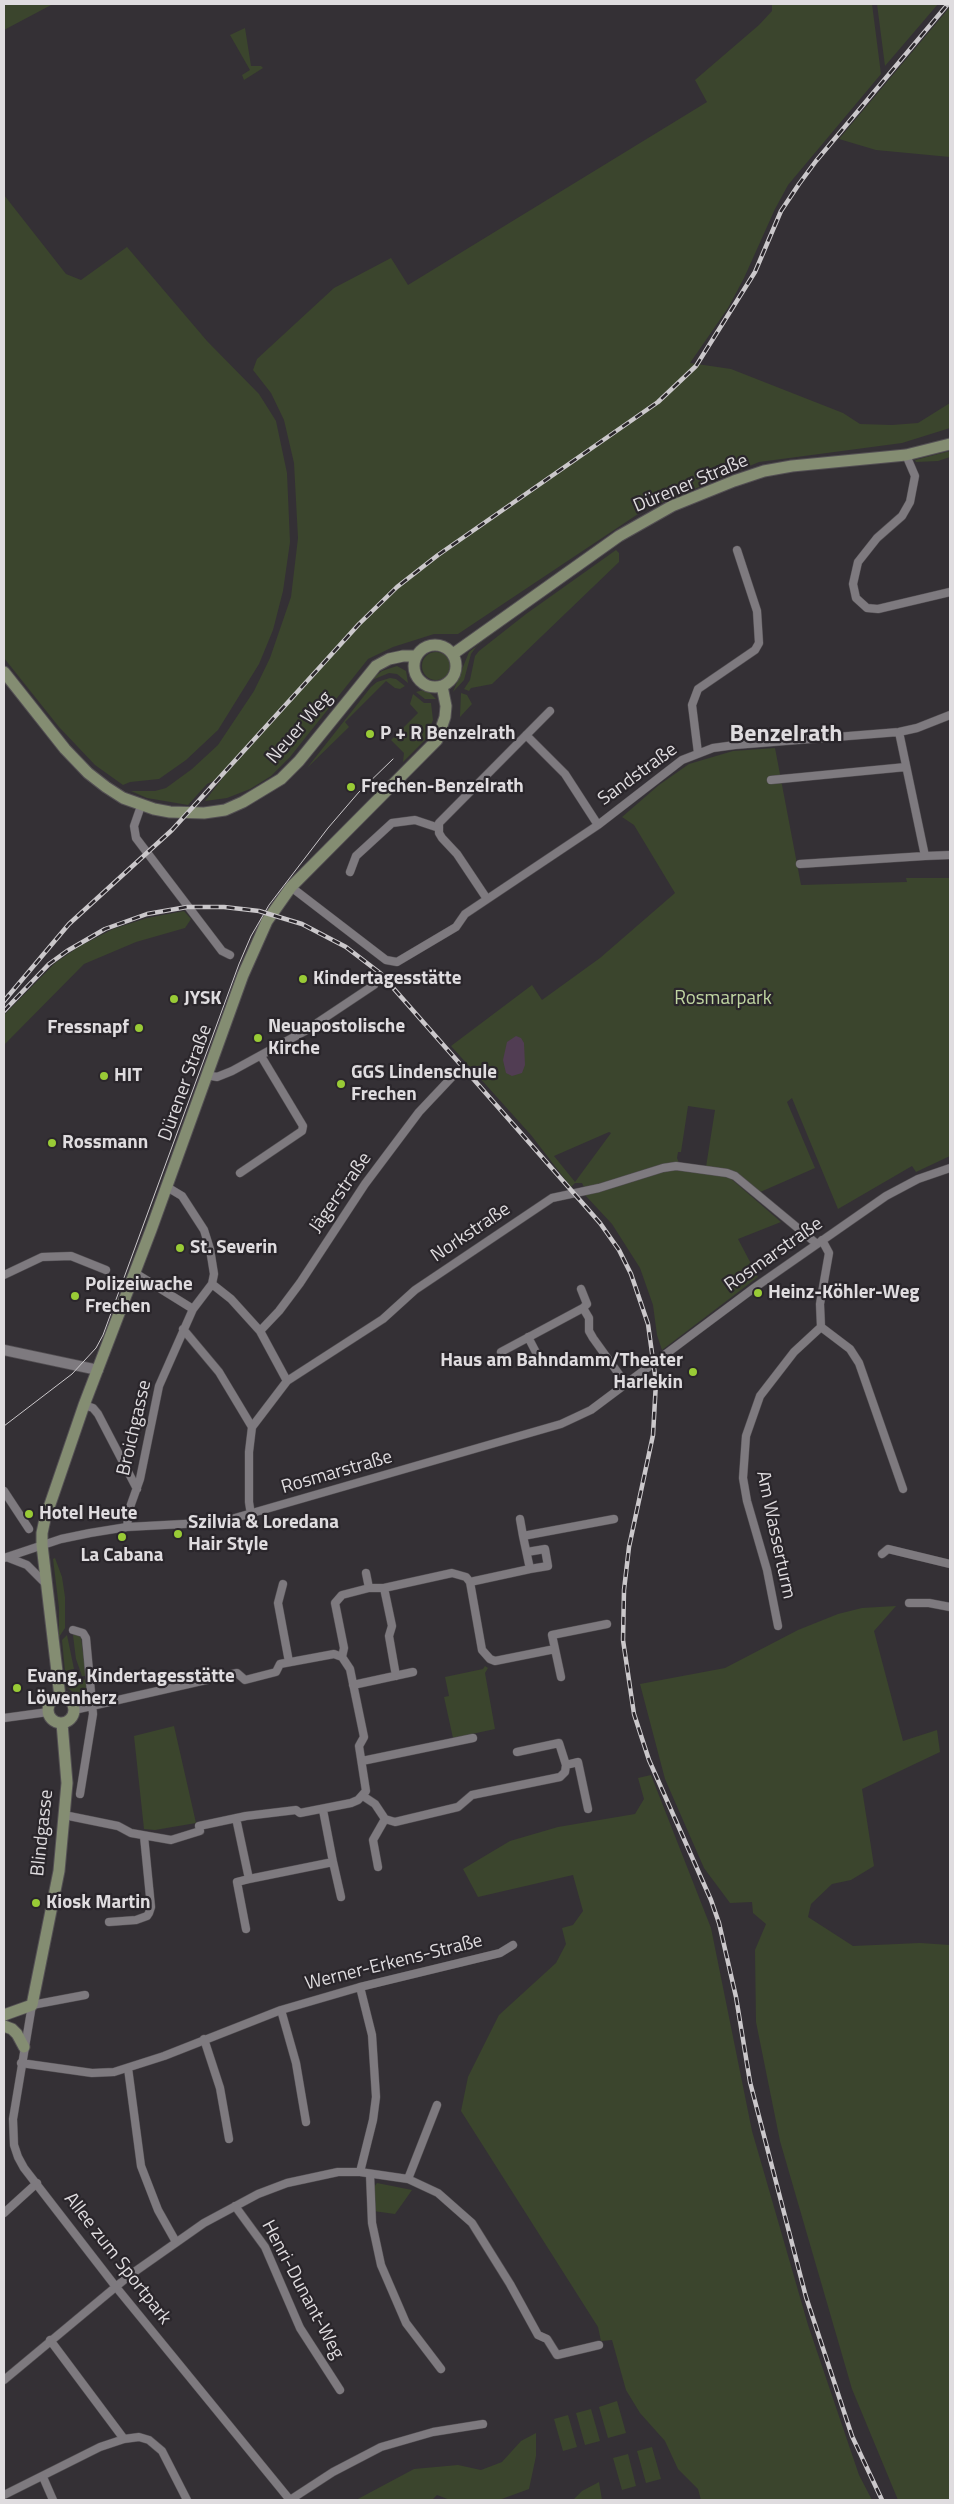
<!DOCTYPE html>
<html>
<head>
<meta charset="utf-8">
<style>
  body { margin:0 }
  #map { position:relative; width:954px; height:2504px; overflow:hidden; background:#343035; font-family:"Titillium Web",sans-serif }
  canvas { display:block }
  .frame { position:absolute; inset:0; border:5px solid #dfdcdf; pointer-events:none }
</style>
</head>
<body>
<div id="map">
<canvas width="954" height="2504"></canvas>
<div class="frame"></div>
</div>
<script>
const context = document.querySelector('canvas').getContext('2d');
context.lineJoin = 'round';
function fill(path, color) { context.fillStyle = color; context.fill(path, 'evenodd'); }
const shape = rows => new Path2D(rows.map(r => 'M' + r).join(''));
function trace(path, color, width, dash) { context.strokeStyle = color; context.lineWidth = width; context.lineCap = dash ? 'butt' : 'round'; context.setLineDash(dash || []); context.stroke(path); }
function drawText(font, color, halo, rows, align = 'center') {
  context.font = font + ' "Titillium Web",sans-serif'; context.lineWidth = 4.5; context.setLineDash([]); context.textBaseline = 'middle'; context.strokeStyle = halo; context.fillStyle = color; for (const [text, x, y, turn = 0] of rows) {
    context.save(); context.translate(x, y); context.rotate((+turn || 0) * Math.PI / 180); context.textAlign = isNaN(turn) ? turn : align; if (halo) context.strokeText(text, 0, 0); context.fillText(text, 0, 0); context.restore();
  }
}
fill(shape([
  [4,4,53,4,4,30],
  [772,4,872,4,881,74,788,185,775,209,744,278,728,308,690,363,731,369,843,413,860,424,892,425,918,423,950,403,950,428,902,443,759,462,644,510,458,634,434,634,393,647,368,659,290,757,271,776,250,789,227,798,205,801,224,776,207,784,188,805,147,798,131,791,155,791,166,788,192,769,218,745,254,691,270,658,291,597,298,538,294,463,284,420,271,393,253,370,257,359,334,288,391,258,408,285,707,102,695,80,759,25,772,11],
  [877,4,938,4,885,66],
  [950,7,950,157,876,150,839,139],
  [245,28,251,66,261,66,263,68,244,80,242,75,250,70,230,35],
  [4,195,66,274,81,280,127,247,207,341,259,394,276,421,287,473,290,542,283,591,273,630,259,664,218,730,186,760,159,779,130,782,123,785,95,765,59,727,4,658],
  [950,451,950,457,938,461,916,462,915,460],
  [616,550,619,553,619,562,492,684,471,688,469,691,464,689,470,680,475,656,479,651,526,614],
  [567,577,476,647,471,654,464,680,453,692,469,652],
  '422 666a14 14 0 1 1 28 0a14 14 0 1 1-28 0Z',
  [397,666,406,671,408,683,397,674,389,673,372,680,304,764,293,775,369,681,382,671],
  [390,678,396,679,405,686,400,689,395,688,386,681,345,722,349,727,307,768,371,687,377,682],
  [423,690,428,691,436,699,425,699,416,692],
  [461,693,467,695,472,704,460,717],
  [413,694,424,703,431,703,433,720,426,739,403,762,404,753,391,740,418,713,410,704],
  [775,748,801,885,907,882,906,878,950,878,950,1156,916,1172,912,1166,838,1209,792,1098,787,1102,815,1168,758,1193,734,1172,706,1167,715,1110,688,1106,681,1152,678,1152,677,1158,679,1163,585,1189,582,1183,575,1183,571,1187,531,1135,451,1046,532,985,542,1000,600,958,675,893,634,825,622,817,659,785,689,764,733,751],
  [609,1132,611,1133,575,1182,554,1156],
  [184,911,191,919,185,928,136,942,84,964,4,1045,4,1015,55,963,80,946,113,929,147,918],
  [673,1169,729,1177,781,1222,738,1239,758,1277,662,1350,657,1335,653,1305,640,1268,612,1224,585,1195],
  [55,1558,62,1577,65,1597,65,1628,59,1637,59,1608,53,1559],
  [896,1606,874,1631,903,1741,937,1730,940,1752,862,1789,874,1866,851,1880,832,1884,811,1904,808,1917,853,1946,920,1943,950,1945,950,2500,898,2500,852,2389,780,2141,756,2022,755,1950,766,1924,753,1913,752,1902,730,1903,704,1868,665,1779,640,1684,725,1668,798,1630,838,1614,862,1608],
  [76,1634,81,1638,86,1676,82,1676,76,1659,73,1635],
  [67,1635,74,1669,65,1671,62,1640],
  [485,1666,488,1668,485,1673,495,1729,453,1738,444,1697,449,1696,445,1677,483,1669],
  [73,1673,74,1681,87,1679,88,1699,81,1700,67,1687,65,1674],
  [174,1726,196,1823,155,1830,144,1829,134,1736],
  [651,1775,711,1928,752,2131,808,2325,859,2475,872,2500,701,2500,698,2489,678,2469,665,2441,640,2413,626,2390,612,2340,601,2341,598,2327,461,2111,468,2077,499,2015,556,1963,566,1944,562,1928,573,1925,583,1911,573,1875,478,1897,463,1869,510,1841,558,1827,635,1814,644,1799,638,1778],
  [377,2183,412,2190,395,2214,373,2211,374,2187],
  [617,2401,626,2433,608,2438,599,2407],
  [591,2409,600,2441,585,2445,576,2413],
  [568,2415,577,2447,563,2451,554,2419],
  [536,2433,536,2456,529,2489,499,2500,450,2500,437,2495,432,2500,356,2500,414,2469,458,2465,481,2470,502,2462,521,2441],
  [652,2447,661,2479,646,2483,637,2451],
  [628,2454,636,2486,622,2490,613,2458],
  [599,2482,602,2500,573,2500,582,2491]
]), '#3b452d');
fill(shape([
  [516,1036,521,1038,524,1043,525,1065,522,1073,512,1076,506,1073,503,1060,507,1042]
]), '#513d53');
const minor = shape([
  [906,455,915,476,910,502,902,516,877,538,858,562,853,584,856,598,867,608,878,609,950,592],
  [526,735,565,774,598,825],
  [698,753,692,705,698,689,755,650,759,643,757,611,737,550],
  [771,780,906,767],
  [141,806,134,826,136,838,222,951,230,955],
  [925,856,950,855],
  [800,864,925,856,899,732],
  [350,872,356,856,392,823,415,820,439,828],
  [291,887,386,960,397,962,456,927,465,914,598,825,682,760,713,748,735,745,899,732,917,728,950,715],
  [487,899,457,854,442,838,439,833,439,823,550,711],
  [206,1075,217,1077,232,1071,305,1031,374,985],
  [240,1173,302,1131,303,1126,261,1056],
  [135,1273,193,1309],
  [4,1275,42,1257,71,1256,106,1270],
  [212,1284,231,1299,260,1331,287,1381],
  [583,1308,589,1318,589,1331,593,1338,626,1384],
  [821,1327,850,1349,859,1363,903,1489],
  [183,1329,219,1372,252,1427],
  [260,1331,279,1311,300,1283,365,1184,419,1112,452,1077],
  [528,1337,540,1360],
  [501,1352,583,1308,587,1304,581,1289],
  [84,1405,93,1408,98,1414,137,1489],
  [4,1491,29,1529],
  [251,1515,249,1502,249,1452,252,1427,287,1381,383,1319,415,1290,552,1198,599,1188,663,1168,676,1166,727,1173,735,1176,817,1244],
  [520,1519,523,1536],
  [127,1527,129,1510,140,1479,159,1386,193,1309,212,1284,214,1274,210,1249,204,1230,182,1196,167,1187],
  [527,1552,545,1549,548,1566,530,1569],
  [882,1554,888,1549,950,1564],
  [4,1558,61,1539,90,1533,127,1527,221,1522,561,1424,591,1410,754,1288,886,1196,918,1179,950,1168],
  [9,1558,27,1565,46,1584],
  [366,1573,369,1588],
  [470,1582,482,1650,490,1659,495,1661,555,1649,552,1635,607,1624],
  [283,1584,278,1603,289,1662],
  [384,1588,392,1626,389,1636,396,1676],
  [909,1603,929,1603,950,1607],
  [778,1626,767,1570,747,1501,743,1478,746,1436,760,1396,794,1352,821,1327,820,1304,829,1253,822,1240],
  [73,1630,83,1633,86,1638,93,1714,80,1794],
  [555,1649,561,1677],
  [342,1657,344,1648,335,1603,342,1595,369,1588,384,1588,452,1573,466,1577,470,1582,530,1569,523,1536,614,1519],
  [353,1685,413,1672],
  [4,1718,48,1712],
  [362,1761,473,1738],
  [566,1765,578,1762,588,1809],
  [363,1796,375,1804,385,1819,395,1822,458,1807,472,1795,560,1777,565,1772,566,1765,559,1743,517,1752],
  [64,1815,118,1826,131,1833,171,1840,200,1831,199,1826,246,1816,296,1810,300,1813,351,1803,358,1800,366,1791,359,1746,364,1737,350,1669,342,1657,334,1654,280,1664,276,1672,245,1680,237,1673,74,1710],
  [236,1818,249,1879,333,1862,323,1810],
  [333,1862,341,1897],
  [378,1867,373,1840,385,1819],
  [109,1922,136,1920,147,1916,149,1913,151,1907,144,1836],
  [246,1929,237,1882,249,1879],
  [360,1987,372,2035,376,2097,373,2120,360,2172],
  [85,1995,32,2005,13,2119,14,2145,18,2157,24,2168,116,2287,290,2500],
  [281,2010,296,2063,306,2122],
  [204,2039,220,2088,229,2139],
  [21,2063,92,2073,114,2072,164,2056,281,2010,360,1987,500,1953,513,1945],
  [128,2068,141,2166,158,2210,176,2242],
  [370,2174,372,2223,381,2265,406,2323,441,2369],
  [408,2179,437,2105],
  [235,2206,265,2247,300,2328,340,2390],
  [4,2213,37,2183],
  [50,2340,124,2439],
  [4,2380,130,2275,204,2223,258,2194,287,2183,338,2172,360,2172,408,2179,438,2193,472,2223,510,2284,538,2335,547,2339,557,2355,599,2345],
  [43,2477,53,2500],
  [4,2495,100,2447,124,2439,139,2437,149,2440,162,2451,187,2500],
  [290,2500,333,2472,381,2447,433,2432,483,2424]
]);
const tertiary = shape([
  [4,1350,98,1370]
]);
const secondary = shape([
  '414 666a21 21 0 1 1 42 0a21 21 0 1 1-42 0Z',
  [453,654,619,536,672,506,734,481,764,471,792,466,906,455,950,444],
  [4,672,65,749,88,773,106,787,123,798,154,809,170,812,204,813,225,810,243,802,281,779,299,761,376,666,389,659,403,656,416,656],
  '48 1710a13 13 0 1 1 26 0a13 13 0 1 1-26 0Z',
  [60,1697,42,1545,42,1533,45,1519,84,1405,151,1230,243,975,267,921,291,887,437,740,445,717,446,706,442,686],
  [4,2015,32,2005,59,1871,67,1783,62,1723],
  [4,2026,12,2029,17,2034,24,2047]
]);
trace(minor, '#534f53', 9);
trace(tertiary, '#534f53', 12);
trace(secondary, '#534f53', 13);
trace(minor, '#7e7a7f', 8);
trace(tertiary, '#7e7a7f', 10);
trace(secondary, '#848d72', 11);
trace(shape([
  [4,1426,72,1374,96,1348,103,1335,239,964,251,936,269,905,328,828,359,792,393,759]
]), '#cbc8cb', 1);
const rail = shape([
  [4,1001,69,924,172,830,359,624,397,587,438,555,658,402,696,366,755,272,781,211,799,184,816,161,948,4],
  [4,1011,49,964,67,951,105,929,147,914,187,907,224,907,259,911,302,924,346,947,380,973,600,1223,619,1250,631,1274,648,1324,656,1382,653,1435,629,1547,624,1590,623,1640,634,1714,649,1760,711,1900,719,1923,736,1997,750,2082,806,2297,852,2436,882,2500]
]);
trace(rail, '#cbc8cb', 4.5);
trace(rail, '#2a262b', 2.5, [8]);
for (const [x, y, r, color] of [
  [370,734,5,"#99cb36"],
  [351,787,5,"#99cb36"],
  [303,979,5,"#99cb36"],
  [174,999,5,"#99cb36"],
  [139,1028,5,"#99cb36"],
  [258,1038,5,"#99cb36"],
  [104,1076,5,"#99cb36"],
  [341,1084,5,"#99cb36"],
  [52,1143,5,"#99cb36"],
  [180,1248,5,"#99cb36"],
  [758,1293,5,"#99cb36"],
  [75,1296,5,"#99cb36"],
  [693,1372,5,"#99cb36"],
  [29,1514,5,"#99cb36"],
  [178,1534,5,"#99cb36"],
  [122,1537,5,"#99cb36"],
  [17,1688,5,"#99cb36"],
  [36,1903,5,"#99cb36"]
]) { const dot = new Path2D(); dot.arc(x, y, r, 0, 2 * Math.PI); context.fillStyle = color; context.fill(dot); trace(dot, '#2a262b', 2); }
drawText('19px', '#dfdcdf', '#2a262b', [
  ["Dürener Straße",691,484,-23],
  ["Neuer Weg",300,728,-49],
  ["Sandstraße",638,775,-36],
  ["Dürener Straße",186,1083,-70],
  ["Jägerstraße",341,1193,-55],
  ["Norkstraße",471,1233,-34],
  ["Rosmarstraße",774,1255,-35],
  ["Broichgasse",135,1428,-77],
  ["Rosmarstraße",337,1473,-16],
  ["Am Wasserturm",775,1535,78],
  ["Blindgasse",43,1833,-84],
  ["Werner-Erkens-Straße",394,1963,-14],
  ["Allee zum Sportpark",117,2259,52],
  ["Henri-Dunant-Weg",302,2290,62]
]);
drawText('bold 19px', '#dfdcdf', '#2a262b', [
  ["P + R Benzelrath",380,734],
  ["Frechen-Benzelrath",361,787],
  ["Kindertagesstätte",313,979],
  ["JYSK",184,999],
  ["Neuapostolische",268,1027],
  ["Kirche",268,1049],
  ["Fressnapf",129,1028,"right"],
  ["GGS Lindenschule",351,1073],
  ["Frechen",351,1095],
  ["HIT",114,1076],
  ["Rossmann",62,1143],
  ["St. Severin",190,1248],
  ["Polizeiwache",85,1285],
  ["Frechen",85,1307],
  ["Heinz-Köhler-Weg",768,1293],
  ["Haus am Bahndamm/Theater",683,1361,"right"],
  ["Harlekin",683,1383,"right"],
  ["Hotel Heute",39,1514],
  ["Szilvia & Loredana",188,1523],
  ["Hair Style",188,1545],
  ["La Cabana",122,1556,"center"],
  ["Evang. Kindertagesstätte",27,1677],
  ["Löwenherz",27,1699],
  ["Kiosk Martin",46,1903]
], 'left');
drawText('19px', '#c0d6a2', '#2a262b', [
  ["Rosmarpark",723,999]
]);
drawText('bold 24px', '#dfdcdf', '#2a262b', [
  ["Benzelrath",786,735]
]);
</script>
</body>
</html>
